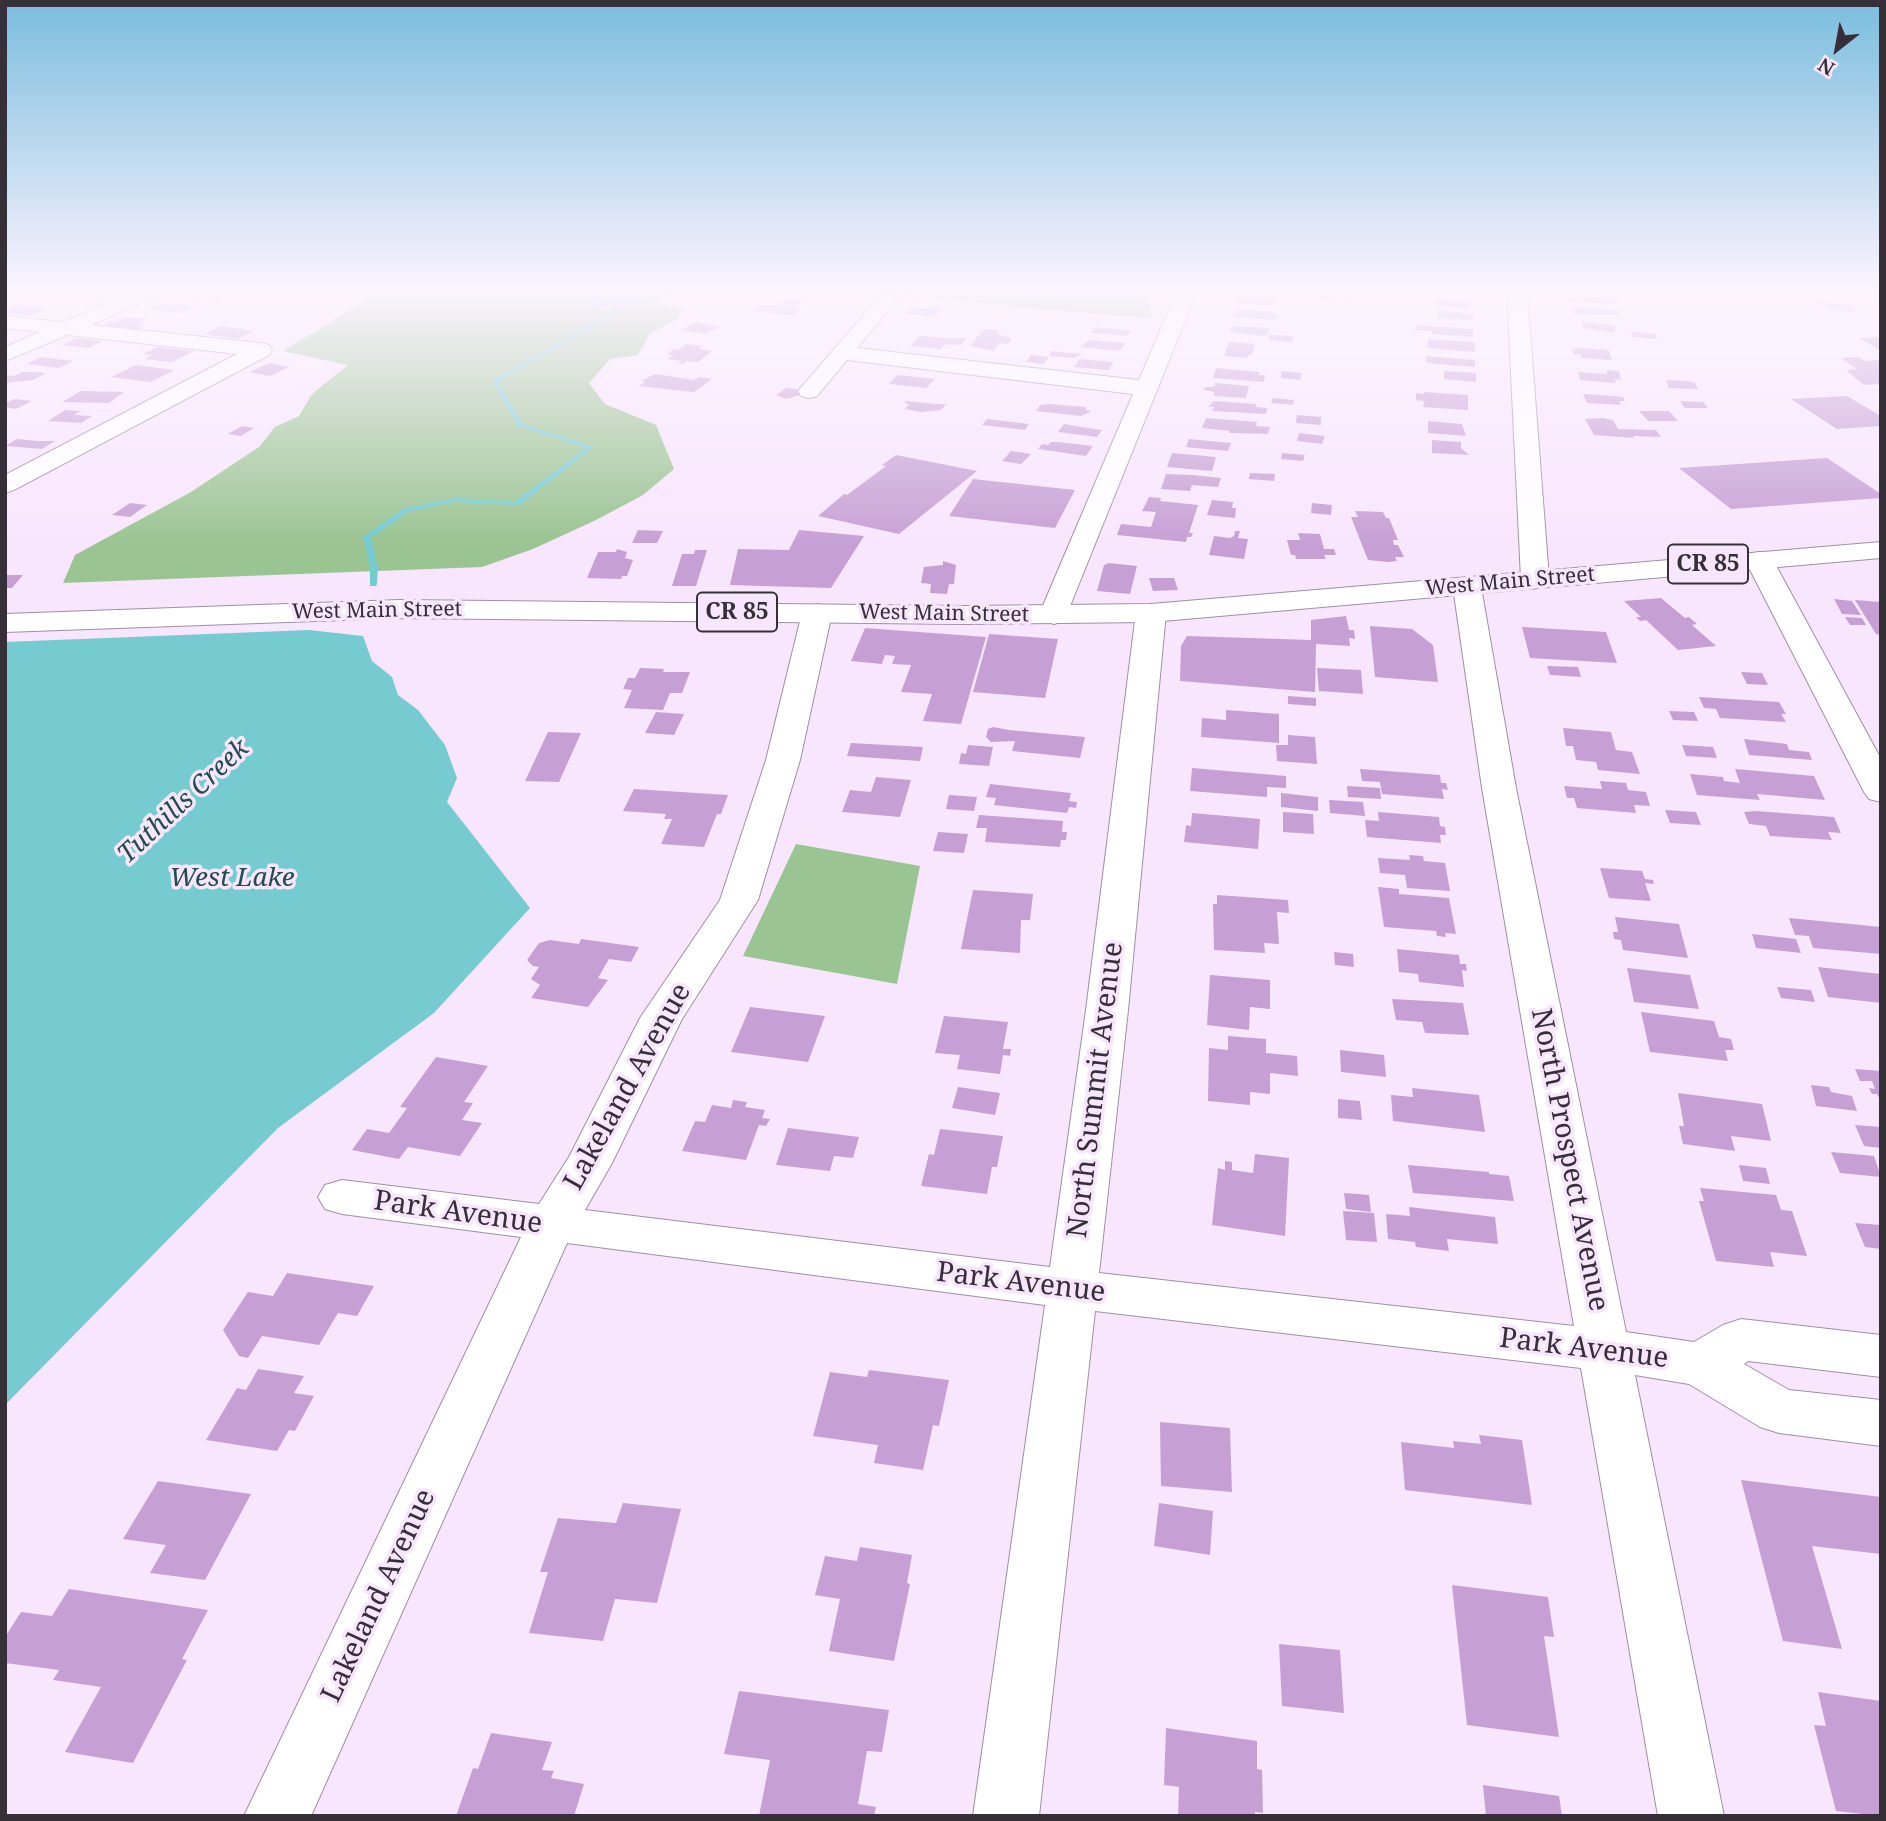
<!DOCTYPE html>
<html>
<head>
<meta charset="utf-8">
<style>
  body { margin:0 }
  #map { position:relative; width:1886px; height:1821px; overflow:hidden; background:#f8e6fe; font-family:"Noto Serif",serif }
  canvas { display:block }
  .frame { position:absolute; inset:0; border:7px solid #362f38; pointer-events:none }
  .north { position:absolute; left:1802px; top:14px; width:70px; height:70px; -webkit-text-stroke:5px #f8e6fe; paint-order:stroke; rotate:211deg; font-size:19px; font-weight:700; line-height:28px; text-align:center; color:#362f38 }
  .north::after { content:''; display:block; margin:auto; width:24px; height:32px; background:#362f38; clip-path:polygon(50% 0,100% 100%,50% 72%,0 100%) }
</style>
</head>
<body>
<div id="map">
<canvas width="1886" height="1821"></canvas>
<div class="frame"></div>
<div class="north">N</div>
</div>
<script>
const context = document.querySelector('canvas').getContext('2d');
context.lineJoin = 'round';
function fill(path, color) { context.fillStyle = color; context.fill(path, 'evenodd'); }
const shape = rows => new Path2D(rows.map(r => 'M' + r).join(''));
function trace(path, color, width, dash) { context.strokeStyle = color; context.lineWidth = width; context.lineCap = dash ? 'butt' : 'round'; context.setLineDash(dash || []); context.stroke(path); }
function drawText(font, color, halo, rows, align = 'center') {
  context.font = font + ' "Noto Serif",serif'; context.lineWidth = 7; context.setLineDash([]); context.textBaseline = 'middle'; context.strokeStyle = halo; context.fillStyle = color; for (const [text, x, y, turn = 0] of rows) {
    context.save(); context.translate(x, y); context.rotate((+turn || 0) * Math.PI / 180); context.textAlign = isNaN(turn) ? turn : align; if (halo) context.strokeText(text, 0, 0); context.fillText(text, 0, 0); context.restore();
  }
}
fill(shape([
  [381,291,619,291,590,307,603,309,620,302,647,301,684,309,676,319,650,334,638,355,610,359,589,383,605,404,656,425,674,469,643,495,596,520,533,549,482,567,63,583,75,555,191,492,259,447,275,427,299,416,312,394,348,365,283,351],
  [867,291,1126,293,1147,297,1153,318,1025,308],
  [796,844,920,866,897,984,743,956]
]), '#9ac491');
fill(shape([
  [619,291,681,291,647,301,620,302,582,313],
  [309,630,363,636,372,661,392,677,398,695,418,710,445,745,457,778,447,802,530,908,434,1013,278,1128,5,1405,5,642]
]), '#75cbd0');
fill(shape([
  [656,291,664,291,635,302,498,382,523,424,593,446,593,448,520,505,455,502,409,512,371,538,378,567,377,584,376,586,370,586,370,567,363,537,404,508,455,498,515,501,586,448,518,426,492,381,631,300,656,291]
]), '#75cbd0');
fill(shape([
  [194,291,217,293,237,291,217,300,186,295],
  [1315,292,1335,294,1346,296,1345,298,1334,299,1314,298],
  [1240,294,1244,296,1276,298,1274,306,1238,303,1239,301,1234,300],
  [1574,295,1617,298,1619,305,1568,301,1568,298,1574,298],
  [785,299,802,301,793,307,801,309,793,316,753,311,762,305,776,305],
  [1440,300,1471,302,1471,309,1434,306,1435,302],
  [1816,302,1852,305,1856,312,1829,310,1827,306,1817,305],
  [167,303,190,306,200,306,176,313,151,309],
  [20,305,47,308,30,316,5,313,5,309],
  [930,306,942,308,933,317,905,313,911,308,927,309],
  [1574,307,1618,310,1620,315,1572,314,1571,311,1575,311],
  [1237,309,1275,312,1274,314,1280,315,1278,320,1234,317],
  [1442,311,1473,314,1472,320,1437,318,1437,313],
  [125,317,147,319,139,324,147,325,138,330,99,328,111,321,119,321],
  [696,322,720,327,705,334,681,330],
  [1582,322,1615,325,1615,333,1583,328],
  [1416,325,1473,329,1473,337,1431,334,1432,331,1415,330],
  [220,326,254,331,238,339,204,334],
  [1236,326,1270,328,1265,336,1229,332,1231,327],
  [1095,327,1125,330,1131,331,1127,336,1091,333],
  [984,329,999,330,997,334,1012,338,1008,344,999,343,994,351,970,346],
  [1631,332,1656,334,1657,339,1633,337],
  [1269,335,1293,336,1292,342,1269,340],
  [919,336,946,338,966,338,961,345,945,344,941,349,910,346],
  [1881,337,1881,349,1878,349,1859,338],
  [77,338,103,341,88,348,62,345],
  [1428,339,1474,342,1475,352,1428,348],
  [1089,340,1126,343,1120,351,1080,347],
  [1229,342,1255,344,1252,355,1248,355,1247,358,1224,356],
  [686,344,703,346,699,349,712,351,698,362,686,361,683,364,678,363,682,361,667,359,673,355,668,354,674,349,678,350],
  [157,347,194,351,172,362,145,359,152,355,143,354],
  [1580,348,1609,350,1612,360,1581,358,1581,354,1574,354,1572,349],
  [1052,351,1082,354,1074,358,1049,356],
  [1031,355,1049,357,1043,364,1026,362],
  [1426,356,1475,360,1475,367,1435,364,1426,362],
  [41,357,73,361,59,368,27,364],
  [1859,357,1865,361,1881,360,1881,384,1864,385,1846,370,1857,369,1840,358],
  [1079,359,1113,362,1109,370,1074,367],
  [269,363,289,367,270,376,249,372],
  [136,365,175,370,151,382,111,377],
  [1216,368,1259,372,1259,375,1265,375,1264,382,1213,378],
  [1607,370,1619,371,1621,380,1615,379,1616,383,1580,380,1578,372,1607,374],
  [1281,371,1302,373,1300,380,1281,378],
  [1444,371,1476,373,1476,382,1444,379],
  [22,372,34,372,46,373,33,380,5,383,5,375,14,376],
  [655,374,694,380,699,377,712,379,694,392,639,386,645,382,641,381],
  [897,375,935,379,926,388,889,384],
  [1666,380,1687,381,1695,383,1698,389,1669,388],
  [1215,383,1249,386,1246,398,1214,396,1214,392,1204,390,1205,387,1214,387],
  [786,388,802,390,803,394,786,399,776,395],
  [81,391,124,392,109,403,62,402],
  [1424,392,1468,395,1468,410,1423,407,1424,401,1416,400,1416,393,1424,394],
  [1583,394,1616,396,1623,397,1625,401,1619,401,1621,405,1587,403],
  [1847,396,1881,416,1881,426,1837,429,1791,399],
  [1273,398,1294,400,1293,405,1271,403],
  [15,399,32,401,16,409,5,407,5,403],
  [906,401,935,404,946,404,941,410,921,412,905,409,909,404,904,403],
  [1214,401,1256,404,1256,407,1267,408,1266,414,1212,411,1214,407,1208,407],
  [1680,401,1703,402,1708,408,1685,408],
  [1049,404,1086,407,1086,410,1092,411,1081,416,1036,411,1040,405],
  [65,410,80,411,74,415,92,416,81,423,48,421],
  [1639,411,1669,411,1678,421,1648,421],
  [1297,415,1321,417,1321,425,1296,423],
  [1206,418,1257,422,1256,426,1270,427,1268,434,1229,433,1230,431,1202,428],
  [1602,418,1613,420,1618,429,1656,430,1661,437,1633,436,1634,438,1594,435,1585,419],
  [987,419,1029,424,1025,430,982,425],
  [1428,421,1462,424,1466,436,1428,433],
  [1064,424,1081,427,1102,430,1097,437,1058,432],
  [242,426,254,428,241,436,228,434],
  [1299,433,1325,436,1322,444,1297,441],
  [17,439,38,441,55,441,42,449,5,446],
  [1189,439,1231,443,1228,451,1186,447],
  [1432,440,1461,442,1461,448,1469,455,1432,453],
  [1051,442,1058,442,1093,446,1086,456,1038,449,1042,444,1048,445],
  [1011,451,1031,454,1021,464,1002,461],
  [1172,453,1216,457,1212,471,1167,467],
  [1282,453,1305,455,1303,461,1281,459],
  [896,455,977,471,899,534,818,516,844,494,847,495,886,466,882,465],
  [1827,458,1881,494,1881,498,1731,509,1679,468],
  [1250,473,1275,474,1274,481,1249,479],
  [1166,474,1192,475,1221,478,1218,487,1192,485,1190,491,1161,489],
  [973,479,1075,490,1055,528,949,516],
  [1149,497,1161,498,1160,501,1198,505,1189,533,1193,533,1191,537,1187,537,1186,542,1117,535,1121,524,1151,527,1156,512,1142,511],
  [1212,500,1233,502,1232,508,1236,508,1235,518,1207,515],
  [130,503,147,505,130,517,112,515],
  [1312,503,1332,505,1331,515,1311,513],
  [1355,511,1383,512,1386,518,1389,518,1398,540,1393,540,1394,545,1398,545,1404,557,1395,557,1397,561,1388,562,1368,560,1351,517,1358,517],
  [638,530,663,531,657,543,632,543],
  [799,530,864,536,831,588,730,585,738,549,789,550],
  [1235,531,1240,531,1238,538,1248,539,1244,559,1209,555,1214,536,1230,538,1234,536],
  [1298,533,1320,534,1324,549,1334,549,1336,555,1324,555,1326,559,1296,559,1295,555,1291,555,1287,540,1300,540],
  [617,549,627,552,625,558,633,560,627,576,622,576,621,579,587,578,598,552,616,552],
  [695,550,707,550,696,586,672,586,682,554,694,554],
  [943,561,956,565,954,584,949,584,947,594,930,593,931,584,921,583,924,567,943,565],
  [1109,563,1137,566,1130,594,1097,591,1104,565],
  [5,575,23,575,12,588,5,588],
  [1149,578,1174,578,1178,590,1153,591],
  [1661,598,1685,618,1689,617,1697,624,1692,625,1716,646,1678,650,1646,620,1640,621,1636,617,1641,617,1624,601],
  [1834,599,1852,601,1861,615,1842,614],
  [1855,600,1881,602,1881,635,1876,634],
  [1346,616,1349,630,1354,630,1355,639,1349,638,1350,646,1316,644,1315,692,1180,681,1181,646,1187,636,1311,640,1311,620],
  [1845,617,1862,618,1866,625,1850,625],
  [1370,626,1412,629,1433,645,1438,682,1375,677],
  [1522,627,1606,632,1617,663,1530,658],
  [865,628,986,637,961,724,923,721,932,694,901,692,911,665,892,664,895,656,885,655,882,664,851,661],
  [989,634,1058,639,1045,698,973,692],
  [1547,666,1578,667,1581,677,1550,675],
  [640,668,664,669,663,672,690,672,682,693,670,693,663,710,624,708,632,690,623,689,628,678,635,678],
  [1317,668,1361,670,1363,694,1319,691],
  [1741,672,1762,673,1768,685,1747,684],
  [1288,696,1316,698,1316,706,1288,704],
  [1699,697,1779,702,1786,714,1781,714,1786,722,1720,718,1716,709,1704,708],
  [1226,710,1279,714,1279,743,1201,737,1202,718,1226,720],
  [1669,711,1694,712,1698,721,1673,720],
  [656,712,684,714,674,735,645,733],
  [993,727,1009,730,1085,737,1080,758,1012,751,1015,741,991,742,986,737,988,729],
  [1563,728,1611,732,1616,750,1632,752,1640,774,1598,770,1596,762,1576,760,1573,746,1566,746],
  [548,732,581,733,559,782,525,781],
  [1288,735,1315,737,1317,764,1277,761,1276,745,1288,745],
  [1744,739,1787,744,1789,750,1809,752,1812,760,1749,755],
  [851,743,923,747,920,761,847,756],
  [968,745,993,747,989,766,959,764,961,753,966,754],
  [1682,745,1713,747,1717,758,1686,756],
  [1192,768,1286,776,1286,788,1267,787,1267,797,1190,791],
  [1360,769,1440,775,1441,783,1446,783,1448,790,1442,789,1444,799,1382,794,1380,782,1362,781],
  [1735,769,1814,776,1825,800,1757,794,1760,800,1697,795,1690,774,1723,777,1724,781,1740,783],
  [876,777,911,780,900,817,842,812,850,790,871,792],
  [1600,781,1626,783,1628,790,1646,792,1650,806,1634,805,1636,813,1577,808,1574,798,1567,798,1564,786,1602,789],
  [990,784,1071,793,1069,801,1077,802,1076,808,1069,807,1067,813,994,805,996,798,986,797],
  [1347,786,1380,788,1381,799,1348,797],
  [634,789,728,795,721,814,717,814,704,847,661,844,672,819,664,819,666,814,623,811],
  [1281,793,1318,797,1318,811,1281,807],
  [949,795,977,797,974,811,946,809],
  [1329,800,1363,802,1365,816,1330,813],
  [1665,810,1696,812,1701,825,1670,823],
  [1756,811,1834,817,1841,833,1828,832,1832,840,1770,836,1766,826,1749,824,1744,812],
  [1283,812,1313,814,1314,834,1283,832],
  [1378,812,1439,817,1440,826,1445,827,1446,835,1440,835,1441,843,1367,837,1365,820,1379,821],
  [1192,813,1260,819,1258,849,1184,842,1186,825,1191,826],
  [979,815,1063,821,1062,832,1067,832,1066,840,1061,840,1060,847,985,842,987,828,976,828],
  [938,832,968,834,964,853,933,851],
  [1409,855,1423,856,1424,861,1445,863,1450,891,1407,888,1405,875,1380,873,1378,858,1410,860],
  [1600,868,1642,871,1645,879,1653,880,1654,884,1645,883,1651,901,1609,898],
  [1378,887,1399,889,1399,894,1449,898,1456,934,1445,933,1446,937,1437,936,1436,931,1384,927],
  [973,890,1033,894,1030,920,1021,920,1020,953,961,949],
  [1217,895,1288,900,1289,913,1277,912,1279,944,1264,943,1265,953,1214,950,1213,904,1217,904],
  [1615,917,1679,924,1688,958,1623,950,1621,940,1614,939,1613,932,1618,932],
  [1789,918,1881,927,1881,954,1813,948,1809,936,1795,935],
  [1752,934,1796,939,1801,953,1756,948],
  [581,939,639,947,631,962,609,959,598,978,608,980,588,1007,531,998,540,985,531,979,539,967,533,966,527,960,539,943,550,940,579,944],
  [1397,949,1459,955,1460,964,1466,964,1467,971,1462,970,1464,987,1419,982,1418,974,1399,972],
  [1334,952,1353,954,1354,967,1335,965],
  [1818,967,1881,974,1881,1003,1828,997],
  [1627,968,1690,975,1699,1009,1634,1002],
  [1210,975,1270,980,1270,1009,1250,1007,1249,1030,1207,1025],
  [1777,987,1811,990,1815,1002,1781,998],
  [1392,999,1463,1003,1469,1035,1425,1033,1422,1022,1396,1020],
  [750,1007,825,1016,808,1062,731,1052],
  [1641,1012,1714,1021,1719,1037,1731,1039,1734,1050,1725,1050,1728,1061,1650,1052],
  [944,1016,1008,1022,1003,1049,1011,1049,1010,1056,1003,1055,1000,1074,957,1069,960,1055,935,1053],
  [1228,1036,1266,1039,1266,1053,1297,1056,1298,1076,1270,1073,1270,1094,1250,1092,1250,1105,1208,1101,1209,1048,1228,1050],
  [1340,1050,1384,1055,1386,1077,1341,1072],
  [436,1057,488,1066,464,1102,473,1103,462,1120,482,1123,460,1156,408,1147,399,1159,352,1150,367,1129,389,1133,407,1108,400,1107],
  [1855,1069,1881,1071,1881,1102,1877,1094,1872,1094,1869,1088,1875,1089,1872,1081,1860,1081],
  [1811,1085,1829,1087,1831,1092,1852,1096,1857,1111,1816,1106],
  [958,1087,1000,1093,995,1115,952,1108],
  [1412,1088,1479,1095,1485,1132,1393,1121,1391,1095,1413,1097],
  [1678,1093,1762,1104,1771,1141,1731,1136,1735,1151,1683,1144,1679,1126,1684,1126],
  [1338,1099,1360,1101,1362,1120,1338,1118],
  [733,1100,747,1102,745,1107,765,1110,762,1118,770,1119,766,1126,759,1125,746,1160,682,1151,695,1121,705,1122,712,1105,731,1108],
  [1855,1125,1881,1127,1881,1148,1864,1146],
  [788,1128,859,1137,853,1158,834,1156,830,1171,776,1165],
  [940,1129,1003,1136,997,1167,992,1167,987,1194,921,1186,929,1154,934,1155],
  [1831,1152,1874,1156,1881,1177,1840,1173],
  [1255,1154,1289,1158,1285,1236,1212,1225,1218,1168,1225,1170,1225,1161,1232,1162,1232,1170,1253,1173],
  [1408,1165,1489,1172,1489,1174,1509,1176,1514,1201,1413,1193],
  [1739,1165,1766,1168,1770,1184,1743,1181],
  [1700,1188,1776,1195,1781,1210,1792,1211,1807,1256,1770,1252,1774,1267,1716,1261,1699,1201,1704,1201],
  [1344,1193,1369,1195,1371,1212,1346,1209],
  [1409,1207,1495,1217,1498,1244,1447,1239,1449,1251,1416,1247,1415,1242,1388,1239,1386,1214,1410,1216],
  [1343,1211,1374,1213,1377,1242,1346,1240],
  [1855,1223,1881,1225,1881,1249,1865,1247],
  [287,1273,374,1286,357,1316,338,1313,319,1345,262,1336,248,1358,239,1356,223,1330,248,1292,273,1296],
  [258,1369,304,1376,294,1393,314,1396,295,1431,289,1430,277,1451,206,1440,237,1388,246,1390],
  [869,1370,949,1380,939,1426,933,1425,923,1470,874,1463,878,1445,813,1436,830,1372,867,1377],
  [1160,1422,1230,1428,1232,1492,1161,1486],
  [1479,1435,1522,1440,1532,1505,1405,1490,1401,1442,1454,1448,1453,1441,1481,1444],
  [1741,1480,1881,1497,1881,1554,1812,1546,1842,1649,1783,1641],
  [158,1481,251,1494,205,1580,150,1573,166,1545,123,1539],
  [623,1503,681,1509,657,1603,615,1599,603,1641,529,1633,548,1572,540,1572,558,1518,616,1523],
  [1159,1503,1213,1511,1210,1555,1154,1546],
  [860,1547,912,1555,907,1583,910,1584,894,1661,829,1651,840,1599,815,1595,825,1556,857,1561],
  [1452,1585,1548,1597,1554,1637,1544,1636,1559,1737,1467,1725],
  [69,1589,208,1610,182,1659,187,1660,133,1763,65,1752,101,1687,53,1680,59,1670,5,1663,5,1637,21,1612,52,1616],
  [1279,1644,1340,1650,1344,1713,1282,1706],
  [739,1691,889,1710,882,1752,867,1751,858,1804,876,1807,874,1816,759,1816,770,1760,724,1754],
  [1818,1692,1881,1701,1881,1816,1836,1811,1814,1725,1826,1726],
  [1166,1728,1257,1741,1257,1769,1262,1770,1263,1813,1255,1812,1255,1816,1178,1816,1179,1787,1164,1785],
  [491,1733,552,1742,542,1770,554,1771,551,1778,584,1784,574,1816,456,1816,473,1768,478,1769],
  [1483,1785,1559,1796,1562,1816,1486,1816]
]), '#c6a0d4');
const minor = shape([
  [134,291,162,291,159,295,91,325,261,343,269,345,272,350,269,355,14,490,5,493,5,475,237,354,68,335,5,361,5,347,40,332,5,328,5,316,63,322,134,291],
  [1177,291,1197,291,1064,621,1054,624,1044,621,1039,615,1133,394,847,360,817,396,809,398,801,396,798,391,880,296,887,294,894,296,897,300,857,348,1139,380,1177,291],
  [1507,291,1527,291,1549,579,1545,585,1535,588,1525,585,1521,579,1507,291],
  [1759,552,1769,554,1773,560,1881,759,1881,802,1869,799,1864,792,1745,560,1749,554,1759,552],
  [1467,578,1477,581,1481,587,1516,788,1626,1332,1694,1342,1723,1325,1741,1319,1881,1335,1881,1377,1748,1361,1744,1364,1789,1390,1881,1400,1881,1446,1779,1433,1760,1427,1689,1384,1635,1375,1724,1816,1658,1816,1581,1368,1095,1311,1039,1816,973,1816,1045,1305,567,1243,311,1816,244,1816,521,1237,342,1214,325,1209,318,1197,325,1185,342,1180,539,1204,569,1157,640,1018,720,900,766,760,802,613,807,607,817,604,827,607,832,613,800,760,758,900,682,1019,612,1163,585,1210,1050,1267,1086,1010,1136,613,1141,607,1151,604,1161,607,1166,613,1128,1010,1099,1273,1574,1326,1482,788,1453,587,1457,581,1467,578]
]);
const primary = shape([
  [1881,542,1881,558,1151,622,964,624,400,618,5,632,5,614,400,600,964,606,1151,604,1881,542]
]);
trace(minor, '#9f90a5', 2);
trace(primary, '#9f90a5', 2);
fill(minor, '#fff');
fill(primary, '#fff');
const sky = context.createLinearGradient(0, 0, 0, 546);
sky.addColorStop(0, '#7abdde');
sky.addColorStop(0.53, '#fcf4ff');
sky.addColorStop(1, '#fcf4ff00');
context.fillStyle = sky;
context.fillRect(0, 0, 1886, 546);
drawText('21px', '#362f38', '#f8e6fe', [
  ["West Main Street",1510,582,-5],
  ["West Main Street",377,611,-1],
  ["West Main Street",944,614,1]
]);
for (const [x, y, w] of [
  [1708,564,80],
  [737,612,80]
]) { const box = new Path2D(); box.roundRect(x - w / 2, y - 19.5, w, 39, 5); context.fillStyle = '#f8e6fe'; context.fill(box); trace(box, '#362f38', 2); }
drawText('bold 23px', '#362f38', null, [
  ["CR 85",1708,564],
  ["CR 85",737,612]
]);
drawText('italic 26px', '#234c4e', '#f8e6fe', [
  ["Tuthills Creek",184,802,-43],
  ["West Lake",232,879]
]);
drawText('28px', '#362f38', '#f8e6fe', [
  ["Lakeland Avenue",628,1087,-61],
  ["North Summit Avenue",1096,1090,-83],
  ["North Prospect Avenue",1569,1160,79],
  ["Park Avenue",458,1213,8],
  ["Park Avenue",1021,1283,7],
  ["Park Avenue",1584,1349,7],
  ["Lakeland Avenue",379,1596,-65]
]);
</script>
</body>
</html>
